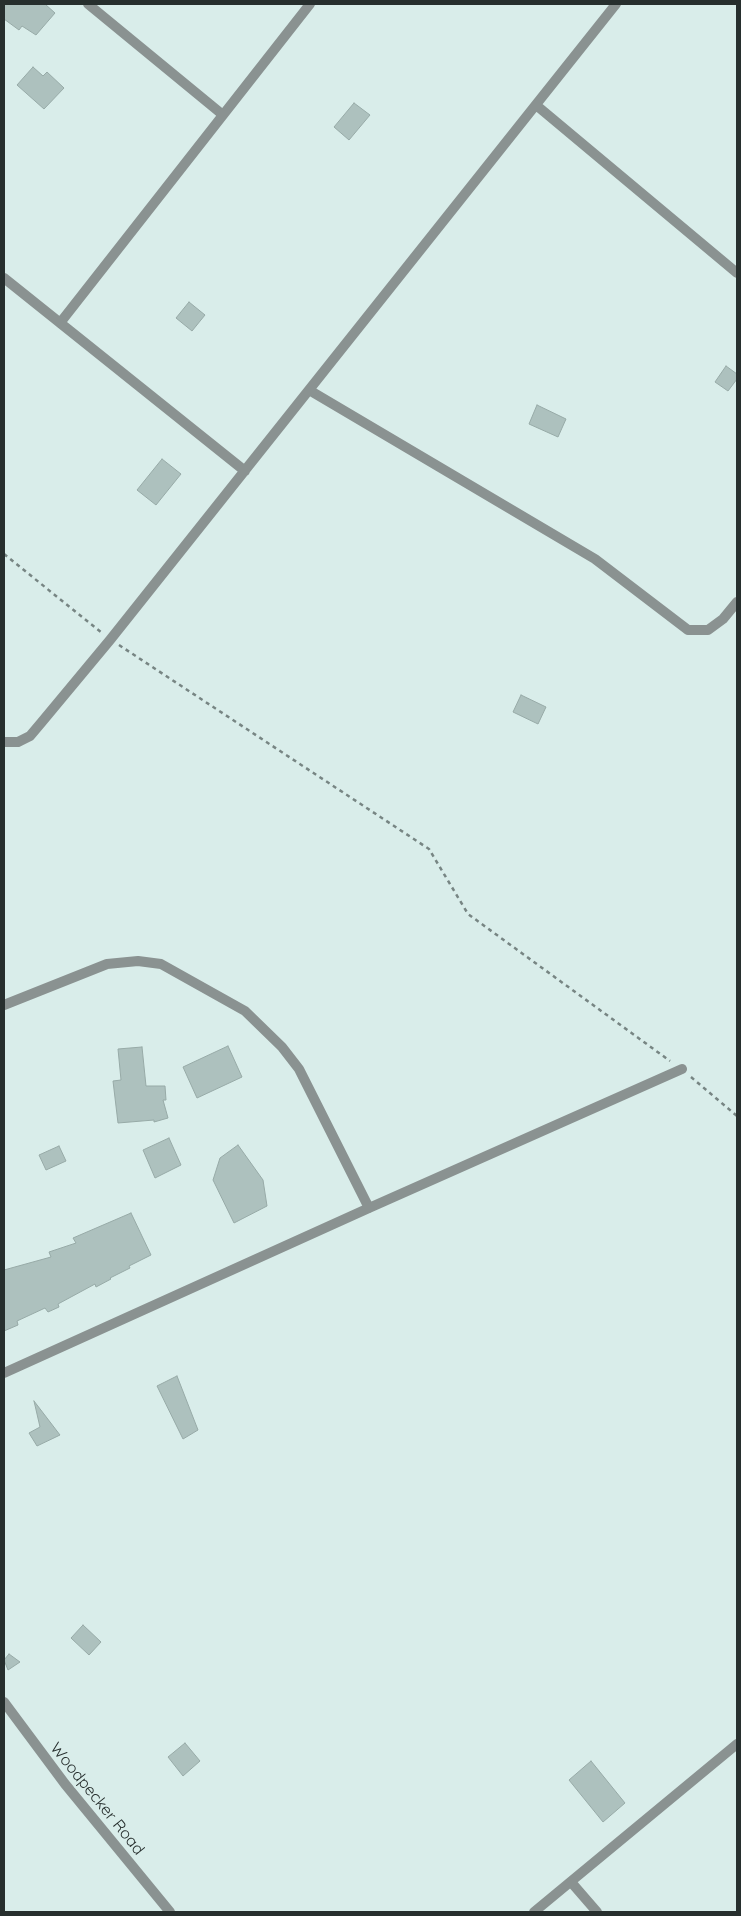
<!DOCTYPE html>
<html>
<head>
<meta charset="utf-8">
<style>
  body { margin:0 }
  #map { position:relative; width:741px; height:1916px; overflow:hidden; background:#d9edea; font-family:Quicksand,sans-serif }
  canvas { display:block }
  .frame { position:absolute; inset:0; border:5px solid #272f2e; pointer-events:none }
</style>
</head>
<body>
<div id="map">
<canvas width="741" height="1916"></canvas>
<div class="frame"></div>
</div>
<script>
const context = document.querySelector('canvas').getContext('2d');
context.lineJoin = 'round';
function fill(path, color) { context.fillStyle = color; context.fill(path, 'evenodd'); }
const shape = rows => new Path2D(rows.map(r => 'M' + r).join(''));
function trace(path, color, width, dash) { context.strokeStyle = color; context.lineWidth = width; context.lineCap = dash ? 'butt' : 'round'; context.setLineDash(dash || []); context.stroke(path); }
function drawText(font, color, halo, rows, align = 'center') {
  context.font = font + ' Quicksand,sans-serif'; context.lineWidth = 4.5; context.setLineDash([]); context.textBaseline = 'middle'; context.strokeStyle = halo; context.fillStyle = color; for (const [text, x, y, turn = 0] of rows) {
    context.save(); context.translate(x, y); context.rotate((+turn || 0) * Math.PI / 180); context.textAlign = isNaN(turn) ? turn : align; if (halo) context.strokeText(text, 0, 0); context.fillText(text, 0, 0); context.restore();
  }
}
const building = shape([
  [4,4,45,4,55,13,36,35,22,26,19,30,4,19,4,4],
  [33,67,43,76,47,72,64,88,44,109,17,85,33,67],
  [354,103,370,115,349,140,334,127,354,103],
  [189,302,205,315,192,331,176,318,189,302],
  [726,366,737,374,737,379,728,391,715,382,726,366],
  [537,405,566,419,558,437,529,424,537,405],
  [162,459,181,474,156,505,137,490,162,459],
  [521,695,546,707,538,724,513,712,521,695],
  [228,1046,242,1077,197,1098,183,1067,228,1046],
  [142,1047,146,1086,165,1086,166,1100,163,1100,168,1118,154,1122,154,1120,118,1123,113,1081,121,1080,118,1049,142,1047],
  [169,1138,181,1165,155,1178,143,1150,169,1138],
  [238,1145,263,1180,267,1206,234,1223,213,1180,220,1158,238,1145],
  [59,1146,66,1161,46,1170,39,1155,59,1146],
  [131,1213,151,1255,129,1266,130,1268,110,1278,111,1279,96,1287,95,1284,58,1304,59,1307,48,1312,45,1308,17,1321,18,1325,4,1331,4,1270,51,1257,49,1252,76,1243,73,1238,131,1213],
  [177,1376,198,1430,183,1439,157,1386,177,1376],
  [34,1401,60,1435,37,1446,29,1433,40,1427,34,1401],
  [83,1625,101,1642,89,1655,71,1638,83,1625],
  [9,1654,20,1662,8,1670,4,1660,9,1654],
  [185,1743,200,1761,183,1776,168,1757,185,1743],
  [591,1761,625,1803,603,1822,569,1780,591,1761]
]);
fill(building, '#adc1be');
trace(building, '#97aaa7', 1);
trace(shape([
  [4,554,102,633],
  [119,645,429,849,468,914,670,1061],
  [691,1077,737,1116]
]), '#778583', 2.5, [4, 4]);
trace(shape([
  [88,4,223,115],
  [536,105,737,273],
  [4,278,245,471],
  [60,323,310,4],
  [309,390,595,559,688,630,708,630,723,619,737,602],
  [4,742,18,742,30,736,41,723,110,640,616,4],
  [4,1005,107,964,138,961,161,964,245,1011,282,1047,299,1069,369,1208],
  [4,1373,369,1208,682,1069],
  [4,1702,65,1784,170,1912],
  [571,1882,597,1912],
  [534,1912,737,1744]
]), '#8a9291', 10);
drawText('16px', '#272f2e', '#d9edea', [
  ["Woodpecker Road",97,1799,51]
]);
</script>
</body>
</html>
